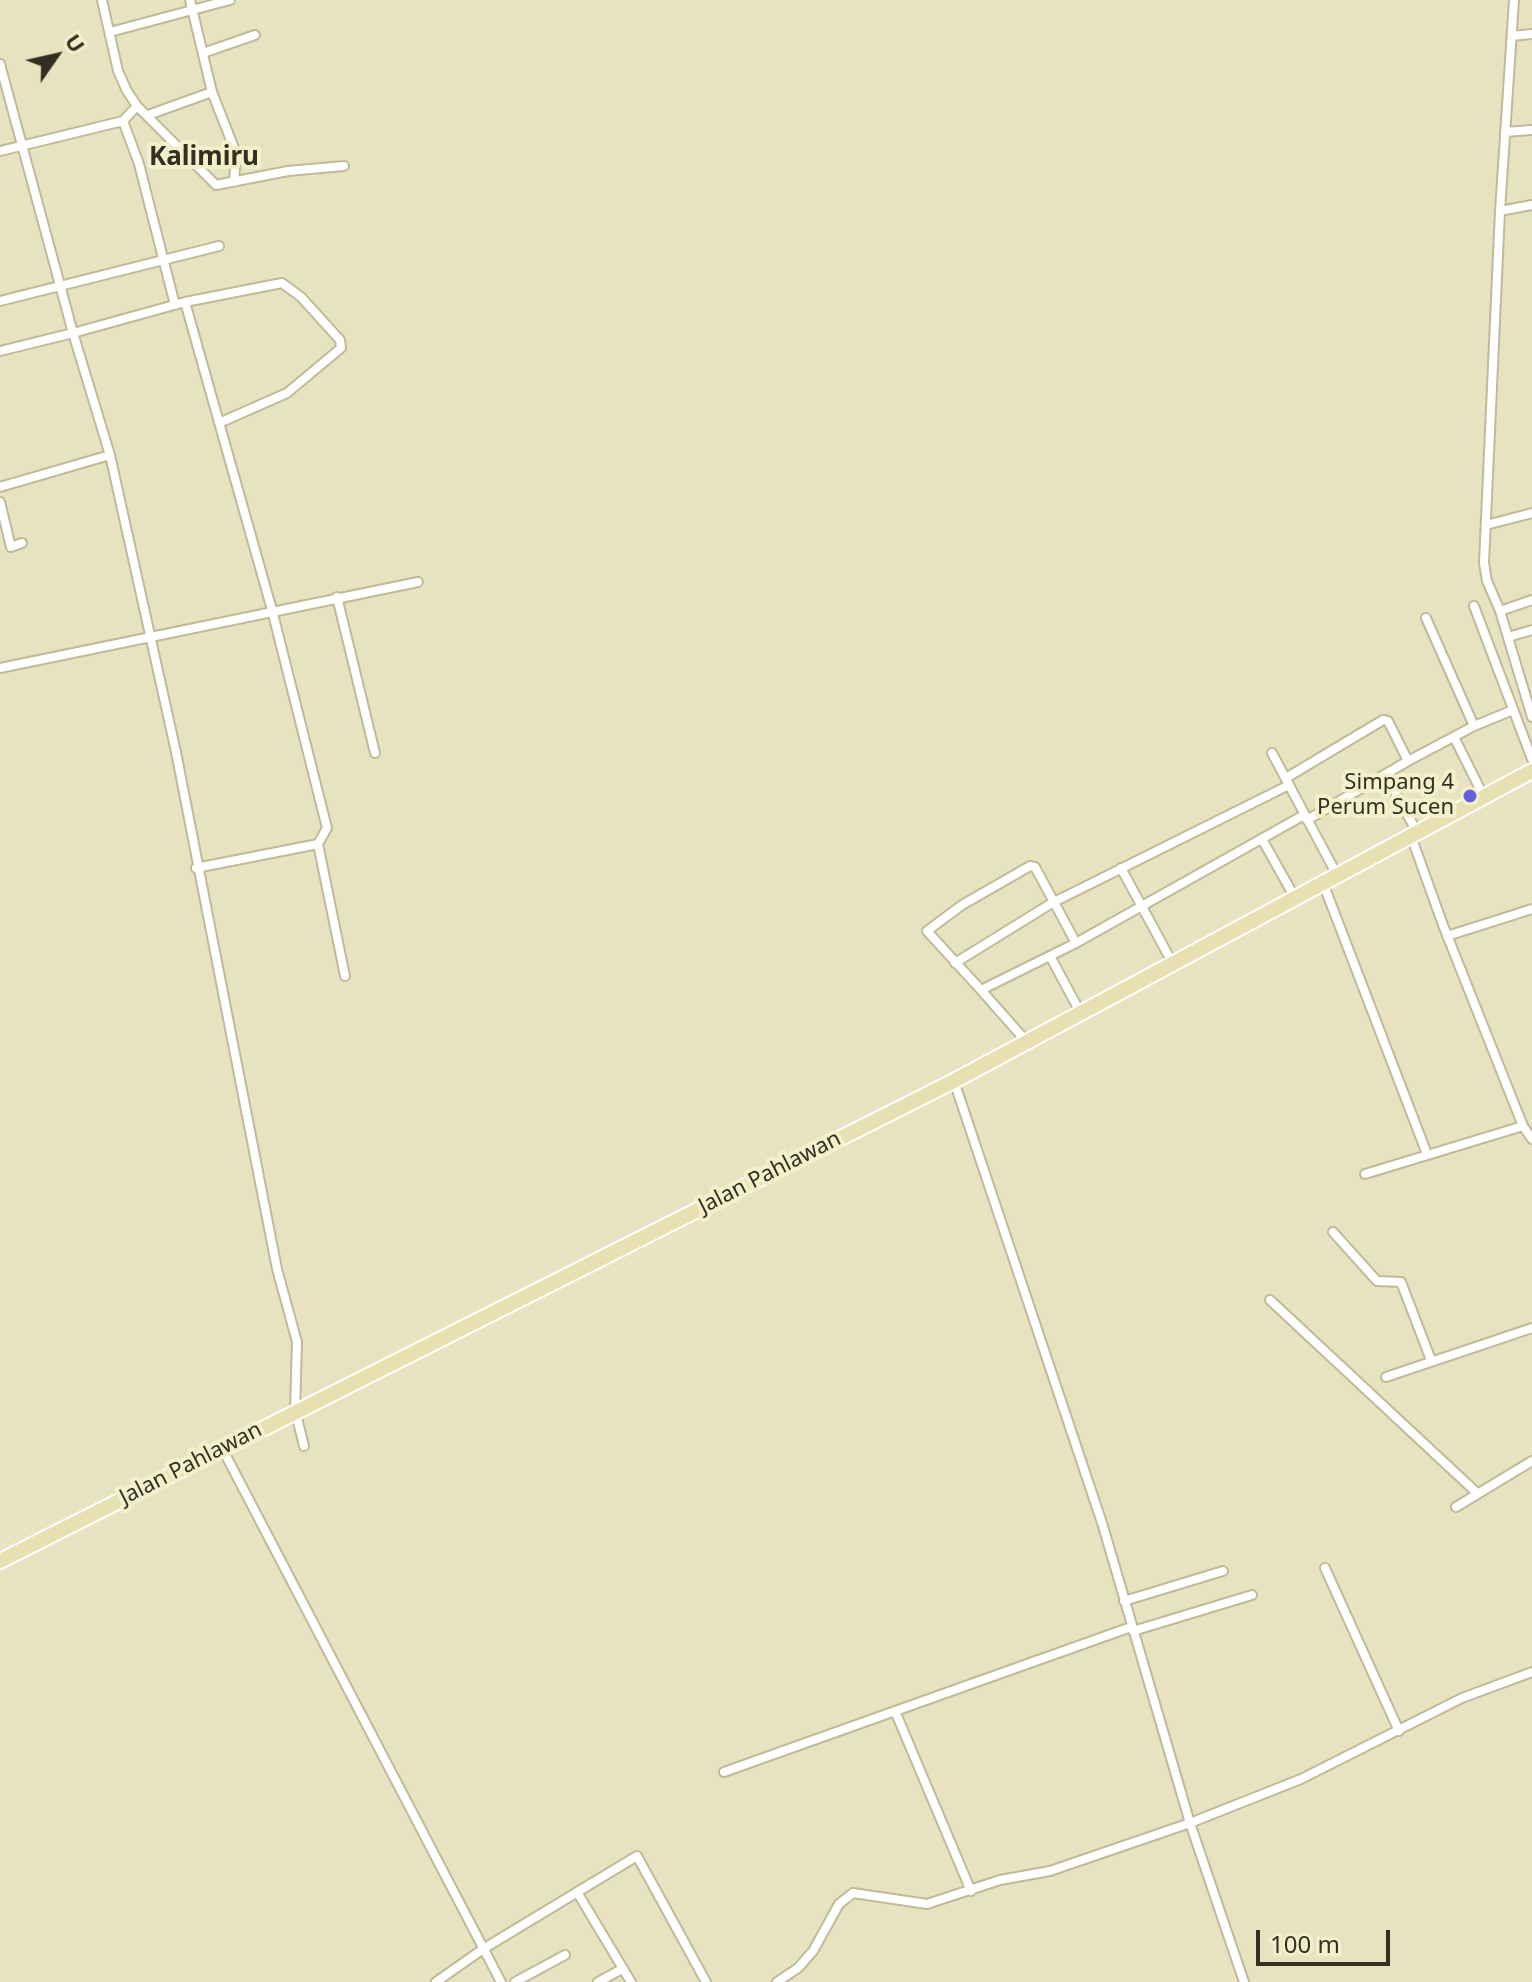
<!DOCTYPE html>
<html>
<head>
<meta charset="utf-8">
<style>
  body { margin:0 }
  #map { position:relative; width:1532px; height:1982px; overflow:hidden; background:#e7e2bf; font-family:"Noto Sans",sans-serif }
  canvas { display:block }
  .north { position:absolute; left:16px; top:16px; width:80px; height:80px; -webkit-text-stroke:6px #f5efcc; paint-order:stroke; rotate:56deg; font-size:22px; font-weight:700; line-height:32px; text-align:center; color:#333023 }
  .north::after { content:''; display:block; margin:auto; width:28px; height:36px; background:#333023; clip-path:polygon(50% 0,100% 100%,50% 72%,0 100%) }
  .scale { position:absolute; left:1256px; top:1930px; width:134px; height:36px; box-sizing:border-box; border:4px solid #333023; border-top:0; padding-left:10px; font-size:24px; line-height:28px; white-space:nowrap; color:#333023; -webkit-text-stroke:6px #f5efcc; paint-order:stroke }
</style>
</head>
<body>
<div id="map">
<canvas width="1532" height="1982"></canvas>
<div class="north">U</div>
<div class="scale">100 m</div>
</div>
<script>
const context = document.querySelector('canvas').getContext('2d');
context.lineJoin = 'round';
const shape = rows => new Path2D(rows.map(r => 'M' + r).join(''));
function trace(path, color, width, dash) { context.strokeStyle = color; context.lineWidth = width; context.lineCap = dash ? 'butt' : 'round'; context.setLineDash(dash || []); context.stroke(path); }
function drawText(font, color, halo, rows, align = 'center') {
  context.font = font + ' "Noto Sans",sans-serif'; context.lineWidth = 8; context.setLineDash([]); context.textBaseline = 'middle'; context.strokeStyle = halo; context.fillStyle = color; for (const [text, x, y, turn = 0] of rows) {
    context.save(); context.translate(x, y); context.rotate((+turn || 0) * Math.PI / 180); context.textAlign = isNaN(turn) ? turn : align; if (halo) context.strokeText(text, 0, 0); context.fillText(text, 0, 0); context.restore();
  }
}
const street = shape([
  [102,0,118,71,127,91,137,106,216,185,288,171,344,166],
  [190,0,212,92,236,153,234,182],
  [1514,0,1500,211,1484,563,1487,581,1500,611,1532,717],
  [110,32,230,0],
  [1512,36,1532,34],
  [203,53,255,35],
  [0,64,73,333,185,302,282,283,301,297,340,340,341,348,287,393,219,423],
  [137,106,123,121,139,164,175,305],
  [148,115,212,92],
  [1505,132,1532,130],
  [0,151,123,121],
  [1500,211,1532,205],
  [0,301,219,246],
  [185,302,272,610,327,828,318,844,196,868],
  [0,351,73,333,110,455,176,752,277,1269,297,1342,295,1410,304,1446],
  [0,487,110,455],
  [0,502,11,547,22,543],
  [1486,525,1532,513],
  [337,597,375,753],
  [1474,606,1532,759],
  [1500,611,1532,600],
  [1426,618,1474,726],
  [1508,637,1532,630],
  [0,668,418,582],
  [1454,737,1483,795],
  [1272,753,1337,875],
  [1385,774,1417,832],
  [1286,778,1383,720,1388,721,1408,761],
  [1307,820,1408,761,1474,726,1513,710],
  [1411,836,1443,925,1523,1126,1532,1139],
  [1262,839,1295,898],
  [318,844,345,976],
  [1121,868,1173,964],
  [1323,883,1427,1154],
  [1447,936,1532,909],
  [1050,956,1080,1012],
  [955,963,1052,903,1289,785],
  [981,990,927,931,962,905,1030,866,1035,867,1076,943],
  [1026,1041,981,990,1076,943,1304,815],
  [954,1081,1103,1526,1190,1823,1244,1982],
  [1365,1174,1523,1126],
  [1333,1232,1377,1281,1401,1282,1431,1360],
  [1270,1300,1477,1493],
  [1386,1377,1532,1328],
  [223,1450,501,1982],
  [1456,1507,1532,1461],
  [1325,1568,1399,1731],
  [1124,1601,1223,1571],
  [1133,1631,1252,1595],
  [895,1711,971,1891],
  [724,1772,1131,1627],
  [577,1892,631,1982],
  [436,1982,483,1949,637,1856,706,1982],
  [515,1982,565,1955],
  [598,1982,622,1969],
  [777,1982,798,1968,813,1951,839,1904,853,1893,927,1904,1000,1880,1050,1871,1190,1823,1301,1779,1462,1698,1532,1672]
]);
const primary = shape([
  [0,1561,954,1081,1532,771]
]);
trace(street, '#c0ba99', 12);
trace(primary, '#fff', 18);
trace(street, '#fff', 8);
trace(primary, '#e8e0b0', 14);
for (const [x, y, r, color] of [
  [1470,796,8,"#6360d9"]
]) { const dot = new Path2D(); dot.arc(x, y, r, 0, 2 * Math.PI); context.fillStyle = color; context.fill(dot); trace(dot, '#f5efcc', 3); }
drawText('22px', '#333023', '#f5efcc', [
  ["Simpang 4",1454,783],
  ["Perum Sucen",1454,808]
], 'right');
drawText('22px', '#333023', '#f5efcc', [
  ["Jalan Pahlawan",770,1173,-27],
  ["Jalan Pahlawan",191,1464,-27]
]);
drawText('bold 26px', '#333023', '#f5efcc', [
  ["Kalimiru",204,158]
]);
</script>
</body>
</html>
